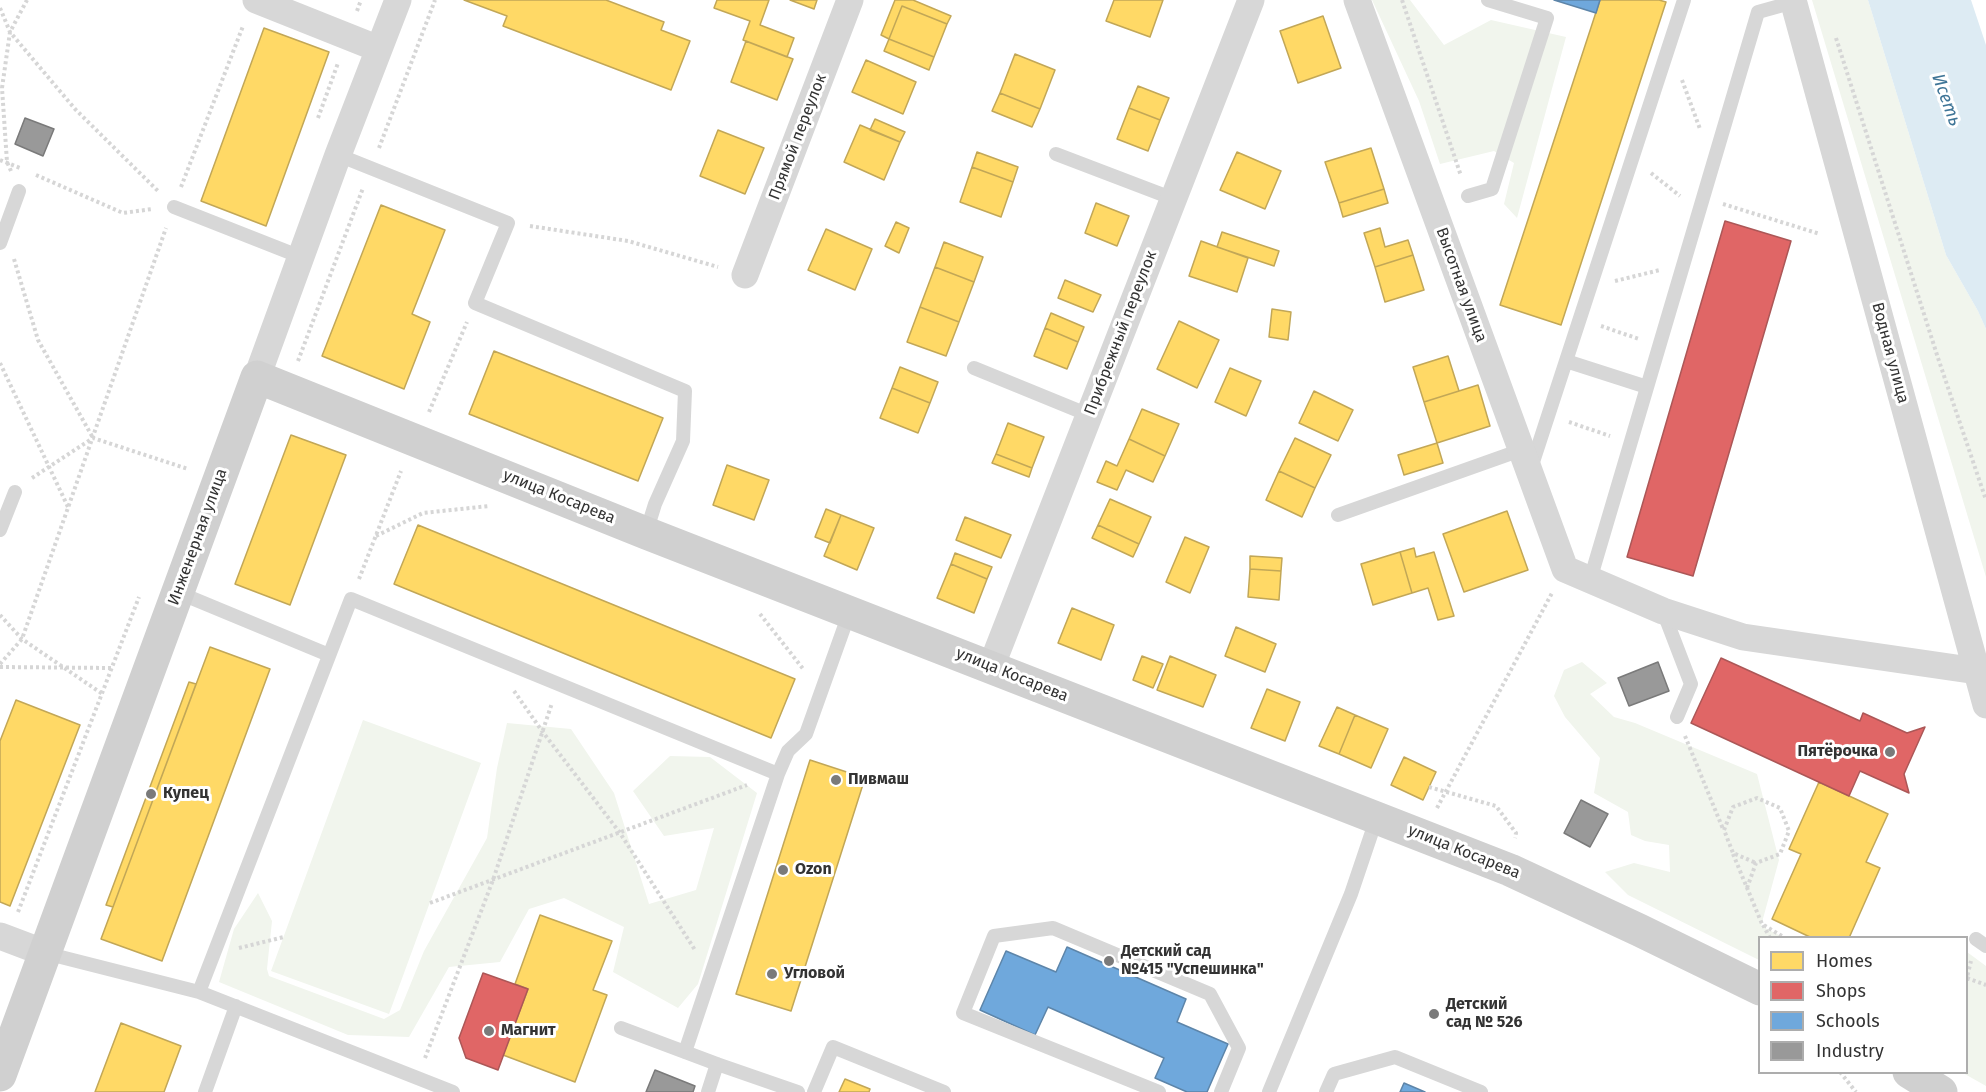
<!DOCTYPE html>
<html>
<head>
<meta charset="utf-8">
<style>
  body { margin:0 }
  #map { position:relative; width:1986px; height:1092px; overflow:hidden; background:#fff; font-family:"Fira Sans",sans-serif }
  canvas { display:block }
  .legend { position:absolute; left:1758px; top:936px; width:210px; height:138px; box-sizing:border-box; background:#fff; border:2px solid #adadad; margin:0; padding:8px 10px; list-style:none; font-size:18px; color:#333 }
  .legend li { display:flex; align-items:center; gap:12px; height:30px }
  .legend b { width:30px; border:2px solid #adadad }
</style>
</head>
<body>
<div id="map">
<canvas width="1986" height="1092"></canvas>
<ul class="legend">
<li><b style="height:16px;background:#ffd966"></b>Homes</li>
<li><b style="height:16px;background:#e06666"></b>Shops</li>
<li><b style="height:16px;background:#6fa8dc"></b>Schools</li>
<li><b style="height:16px;background:#999"></b>Industry</li>
</ul>
</div>
<script>
const context = document.querySelector('canvas').getContext('2d');
context.lineJoin = 'round';
function fill(path, color) { context.fillStyle = color; context.fill(path, 'evenodd'); }
const shape = rows => new Path2D(rows.map(r => 'M' + r).join(''));
function trace(path, color, width, dash) { context.strokeStyle = color; context.lineWidth = width; context.lineCap = dash ? 'butt' : 'round'; context.setLineDash(dash || []); context.stroke(path); }
function drawText(font, color, halo, rows, align = 'center') {
  context.font = font + ' "Fira Sans",sans-serif'; context.lineWidth = 6; context.setLineDash([]); context.textBaseline = 'middle'; context.strokeStyle = halo; context.fillStyle = color; for (const [text, x, y, turn = 0] of rows) {
    context.save(); context.translate(x, y); context.rotate((+turn || 0) * Math.PI / 180); context.textAlign = isNaN(turn) ? turn : align; if (halo) context.strokeText(text, 0, 0); context.fillText(text, 0, 0); context.restore();
  }
}
fill(shape([
  [1372,0,1410,0,1444,45,1491,20,1566,37,1517,218,1504,204,1514,163,1494,151,1440,164,1419,101],
  [1812,0,1868,0,1946,255,1978,311,1986,329,1986,577],
  [1582,662,1607,683,1590,694,1614,717,1635,723,1757,774,1779,860,1761,926,1783,937,1760,938,1759,960,1628,895,1605,872,1634,863,1670,872,1669,845,1645,841,1631,835,1628,812,1594,793,1600,758,1565,717,1554,696,1564,670],
  [363,720,481,763,389,1014,271,971],
  [507,723,571,729,614,793,649,904,696,890,714,828,664,836,633,791,670,756,710,757,757,793,698,984,678,1008,613,972,624,927,564,898,529,909,500,962,449,967,409,1037,348,1035,219,982,234,929,258,893,272,921,267,969,269,976,384,1019,400,1010,424,951,487,838,497,768],
  [1967,952,1986,966,1986,1086,1963,1073,1966,1072]
]), '#f1f5ed');
fill(shape([
  [1868,0,1971,0,1986,45,1986,329,1978,311,1946,255]
]), '#ddebf3');
const homes = shape([
  [464,0,606,0,664,22,661,30,690,41,671,90,503,26,507,16,464,0],
  [717,0,769,0,760,25,794,38,787,57,743,40,750,21,714,8,717,0],
  [790,0,817,0,814,9,790,0],
  [895,0,913,0,951,16,947,24,902,6,889,39,881,35,895,0],
  [1114,0,1163,0,1150,37,1106,21,1114,0],
  [1600,0,1659,0,1666,2,1561,325,1500,305,1600,0],
  [902,6,947,24,934,57,889,39,902,6],
  [1323,16,1341,68,1298,83,1280,31,1323,16],
  [264,28,329,52,266,226,201,201,264,28],
  [889,39,934,57,929,70,884,51,889,39],
  [746,41,793,59,777,100,731,82,746,41],
  [1015,54,1055,70,1040,109,1000,93,1015,54],
  [866,60,916,82,903,114,852,92,866,60],
  [1138,86,1169,98,1160,120,1129,108,1138,86],
  [1000,93,1040,109,1032,127,992,111,1000,93],
  [1129,108,1160,120,1148,151,1117,139,1129,108],
  [875,119,905,132,900,142,870,130,875,119],
  [860,125,900,142,884,180,844,162,860,125],
  [718,130,764,148,745,194,700,176,718,130],
  [1371,148,1384,189,1339,203,1325,162,1371,148],
  [977,152,1018,167,1013,182,972,167,977,152],
  [1237,152,1281,171,1265,209,1220,190,1237,152],
  [972,167,1013,182,1001,217,960,202,972,167],
  [1384,189,1388,203,1343,217,1339,203,1384,189],
  [1096,203,1129,216,1117,246,1085,233,1096,203],
  [381,205,445,230,412,314,430,322,404,389,322,356,381,205],
  [896,222,909,228,899,253,885,246,896,222],
  [1380,228,1385,247,1408,240,1413,255,1375,267,1364,233,1380,228],
  [826,229,872,249,855,290,808,270,826,229],
  [1222,232,1279,251,1274,266,1217,247,1222,232],
  [1201,241,1248,258,1237,292,1189,276,1201,241],
  [944,242,983,257,974,282,935,267,944,242],
  [1413,255,1424,290,1385,302,1375,267,1413,255],
  [935,267,974,282,959,322,920,307,935,267],
  [1065,280,1101,295,1093,312,1058,298,1065,280],
  [920,307,959,322,946,356,907,342,920,307],
  [1272,309,1291,312,1288,340,1269,337,1272,309],
  [1051,313,1084,327,1078,342,1045,328,1051,313],
  [1179,321,1219,340,1197,388,1157,369,1179,321],
  [1045,328,1078,342,1067,369,1034,356,1045,328],
  [494,351,663,418,638,481,469,414,494,351],
  [1448,356,1459,391,1424,402,1413,367,1448,356],
  [900,367,938,382,930,403,892,388,900,367],
  [1230,368,1261,381,1246,416,1215,402,1230,368],
  [1478,385,1490,426,1437,443,1424,402,1478,385],
  [892,388,930,403,918,433,880,418,892,388],
  [1314,391,1353,410,1338,441,1299,423,1314,391],
  [1142,409,1179,424,1165,456,1129,439,1142,409],
  [1008,423,1044,437,1032,468,996,454,1008,423],
  [291,435,346,455,290,605,235,584,291,435],
  [1295,438,1331,455,1315,488,1279,471,1295,438],
  [1129,439,1165,456,1153,482,1126,470,1117,490,1097,482,1106,461,1117,466,1129,439],
  [1437,443,1443,463,1404,475,1398,455,1437,443],
  [996,454,1032,468,1029,477,992,463,996,454],
  [727,465,769,480,754,520,713,505,727,465],
  [1279,471,1315,488,1302,517,1266,500,1279,471],
  [1110,499,1151,517,1139,544,1098,525,1110,499],
  [826,509,841,515,830,543,815,537,826,509],
  [1507,511,1528,570,1464,592,1443,534,1507,511],
  [841,515,874,528,857,570,824,556,841,515],
  [965,517,1011,535,1001,558,956,540,965,517],
  [418,525,795,679,771,738,394,584,418,525],
  [1098,525,1139,544,1133,557,1092,538,1098,525],
  [1185,537,1209,547,1190,593,1166,582,1185,537],
  [1414,548,1416,557,1434,552,1454,616,1438,620,1428,588,1412,593,1400,552,1414,548],
  [1400,552,1412,593,1373,605,1361,564,1400,552],
  [955,553,992,567,987,579,951,564,955,553],
  [1250,556,1282,558,1281,571,1250,569,1250,556],
  [951,564,987,579,974,613,937,598,951,564],
  [1250,569,1281,571,1279,600,1248,597,1250,569],
  [1072,608,1114,625,1101,660,1058,643,1072,608],
  [1236,627,1276,644,1265,672,1225,656,1236,627],
  [210,647,270,669,162,961,101,939,210,647],
  [1142,656,1163,664,1153,688,1133,680,1142,656],
  [1170,656,1216,675,1203,707,1157,690,1170,656],
  [189,682,196,684,113,907,106,905,189,682],
  [1267,689,1300,702,1285,741,1251,728,1267,689],
  [16,700,80,725,10,906,0,902,0,741,16,700],
  [1337,707,1355,715,1339,754,1319,746,1337,707],
  [1355,715,1388,729,1371,768,1339,754,1355,715],
  [1404,757,1436,772,1423,800,1391,785,1404,757],
  [810,760,865,778,791,1011,736,994,810,760],
  [1819,782,1888,814,1866,862,1880,868,1849,938,1812,938,1772,919,1801,854,1789,849,1819,782],
  [540,915,612,941,593,990,607,995,575,1082,503,1055,528,989,515,984,540,915],
  [121,1023,181,1046,164,1092,95,1092,121,1023],
  [845,1079,870,1089,869,1092,839,1092,845,1079]
]);
fill(homes, '#ffd966');
trace(homes, '#c2a757', 1.5);
const shops = shape([
  [1725,221,1791,241,1693,576,1627,557,1725,221],
  [1721,658,1860,721,1863,713,1907,733,1925,727,1904,774,1909,793,1860,771,1849,796,1691,723,1721,658],
  [483,973,528,989,498,1070,466,1058,459,1038,483,973]
]);
fill(shops, '#e06666');
trace(shops, '#ac5757', 1.5);
const schools = shape([
  [1554,0,1600,0,1596,13,1554,0],
  [1067,947,1186,999,1177,1022,1228,1044,1207,1092,1187,1092,1155,1078,1164,1058,1048,1007,1035,1035,980,1010,1006,951,1056,972,1067,947],
  [1404,1083,1425,1092,1400,1092,1404,1083]
]);
fill(schools, '#6fa8dc');
trace(schools, '#5d85a9', 1.5);
const industry = shape([
  [25,118,54,129,43,156,15,144,25,118],
  [1658,662,1669,691,1629,706,1618,678,1658,662],
  [1581,800,1608,814,1590,847,1564,833,1581,800],
  [655,1070,695,1086,693,1092,646,1092,655,1070]
]);
fill(industry, '#999');
trace(industry, '#7a7a7a', 1.5);
trace(shape([
  [1402,0,1461,176],
  [0,8,10,32,75,109,159,192],
  [357,11,361,0],
  [1836,38,1938,358,1986,500],
  [1682,80,1700,129],
  [318,118,338,63],
  [379,148,435,0],
  [0,160,20,168],
  [11,171,7,162,2,88,10,32,27,0],
  [1651,173,1680,196],
  [36,175,123,213,152,209],
  [181,187,243,26],
  [1723,204,1820,234],
  [530,226,628,241,718,267],
  [14,259,38,340,93,438],
  [1615,281,1660,270],
  [1601,326,1639,339],
  [298,361,363,188],
  [0,363,68,507],
  [429,412,467,322],
  [1569,422,1610,436],
  [32,478,93,438,188,469],
  [376,536,423,513,489,506],
  [359,579,401,471],
  [760,614,804,670],
  [0,615,22,639,104,695],
  [0,664,22,639,166,228],
  [0,667,112,668],
  [514,691,542,731,620,833,695,950],
  [1685,736,1723,829],
  [1429,787,1496,806,1516,833,1515,838],
  [1437,808,1552,593],
  [1733,854,1762,924,1785,938],
  [1747,888,1756,863,1780,854,1789,831,1780,808,1757,798,1733,807,1724,830,1733,853,1756,863],
  [430,903,747,785],
  [18,912,139,597],
  [1763,925,1770,938],
  [239,948,284,937],
  [1967,978,1986,985],
  [1966,981,1971,961],
  [425,1058,493,880,552,703],
  [1840,1072,1856,1092]
]), '#d6d6d6', 4, [3, 3]);
trace(shape([
  [1056,154,1174,199],
  [338,155,508,223,475,303,685,391,683,441,655,504,646,533],
  [1468,196,1492,189,1547,18,1488,0],
  [174,207,301,257],
  [0,243,19,191],
  [1566,361,1647,387],
  [974,368,1089,415],
  [1531,468,1684,0],
  [1338,515,1521,450],
  [0,530,15,492],
  [1590,580,1758,12,1794,2],
  [177,592,329,655],
  [1663,611,1691,684,1677,717],
  [1976,939,1986,946],
  [45,953,199,992,453,1092],
  [199,992,351,599,778,774],
  [621,1028,717,1064,798,1092],
  [685,1052,778,774,788,751,806,734,850,611],
  [205,1092,236,1006],
  [708,1092,717,1064],
  [814,1092,833,1047,944,1092],
  [1159,1092,963,1013,994,936,1053,928,1210,994,1239,1048,1221,1092],
  [1269,1092,1351,894,1377,817],
  [1326,1092,1334,1074,1395,1057,1481,1092]
]), '#d7d7d7', 14);
trace(shape([
  [256,0,379,49],
  [1357,0,1565,569,1663,611,1743,637,1977,671],
  [1793,0,1986,705],
  [745,275,850,0],
  [257,377,338,155,398,0],
  [991,667,1251,0],
  [0,936,45,953]
]), '#d7d7d7', 27);
trace(shape([
  [1909,1072,1941,1092],
  [0,1075,257,377,646,533,1510,870,1639,930,1760,989]
]), '#d0d0d0', 33);
for (const [x, y, r, color] of [
  [1890,752,6,"#7a7a7a"],
  [836,780,6,"#7a7a7a"],
  [151,794,6,"#7a7a7a"],
  [783,870,6,"#7a7a7a"],
  [1109,961,6,"#7a7a7a"],
  [772,974,6,"#7a7a7a"],
  [1434,1014,6,"#7a7a7a"],
  [489,1031,6,"#7a7a7a"]
]) { const dot = new Path2D(); dot.arc(x, y, r, 0, 2 * Math.PI); context.fillStyle = color; context.fill(dot); trace(dot, '#fff', 2); }
drawText('16px', '#333', '#fff', [
  ["Прямой переулок",798,137,-69],
  ["Высотная улица",1461,285,70],
  ["Прибрежный переулок",1121,333,-69],
  ["Водная улица",1890,353,75],
  ["улица Косарева",559,497,22],
  ["Инженерная улица",198,537,-70],
  ["улица Косарева",1012,675,22],
  ["улица Косарева",1464,852,22]
]);
drawText('bold 16px', '#333', '#fff', [
  ["Пятёрочка",1878,752,"right"],
  ["Пивмаш",848,780],
  ["Купец",163,794],
  ["Ozon",795,870],
  ["Детский сад",1121,952],
  ["№415 \"Успешинка\"",1121,970],
  ["Угловой",784,974],
  ["Детcкий",1446,1005],
  ["сад № 526",1446,1023],
  ["Магнит",501,1031]
], 'left');
drawText('italic 18px', '#3f7597', '#fff', [
  ["Исеть",1946,100,70]
]);
</script>
</body>
</html>
